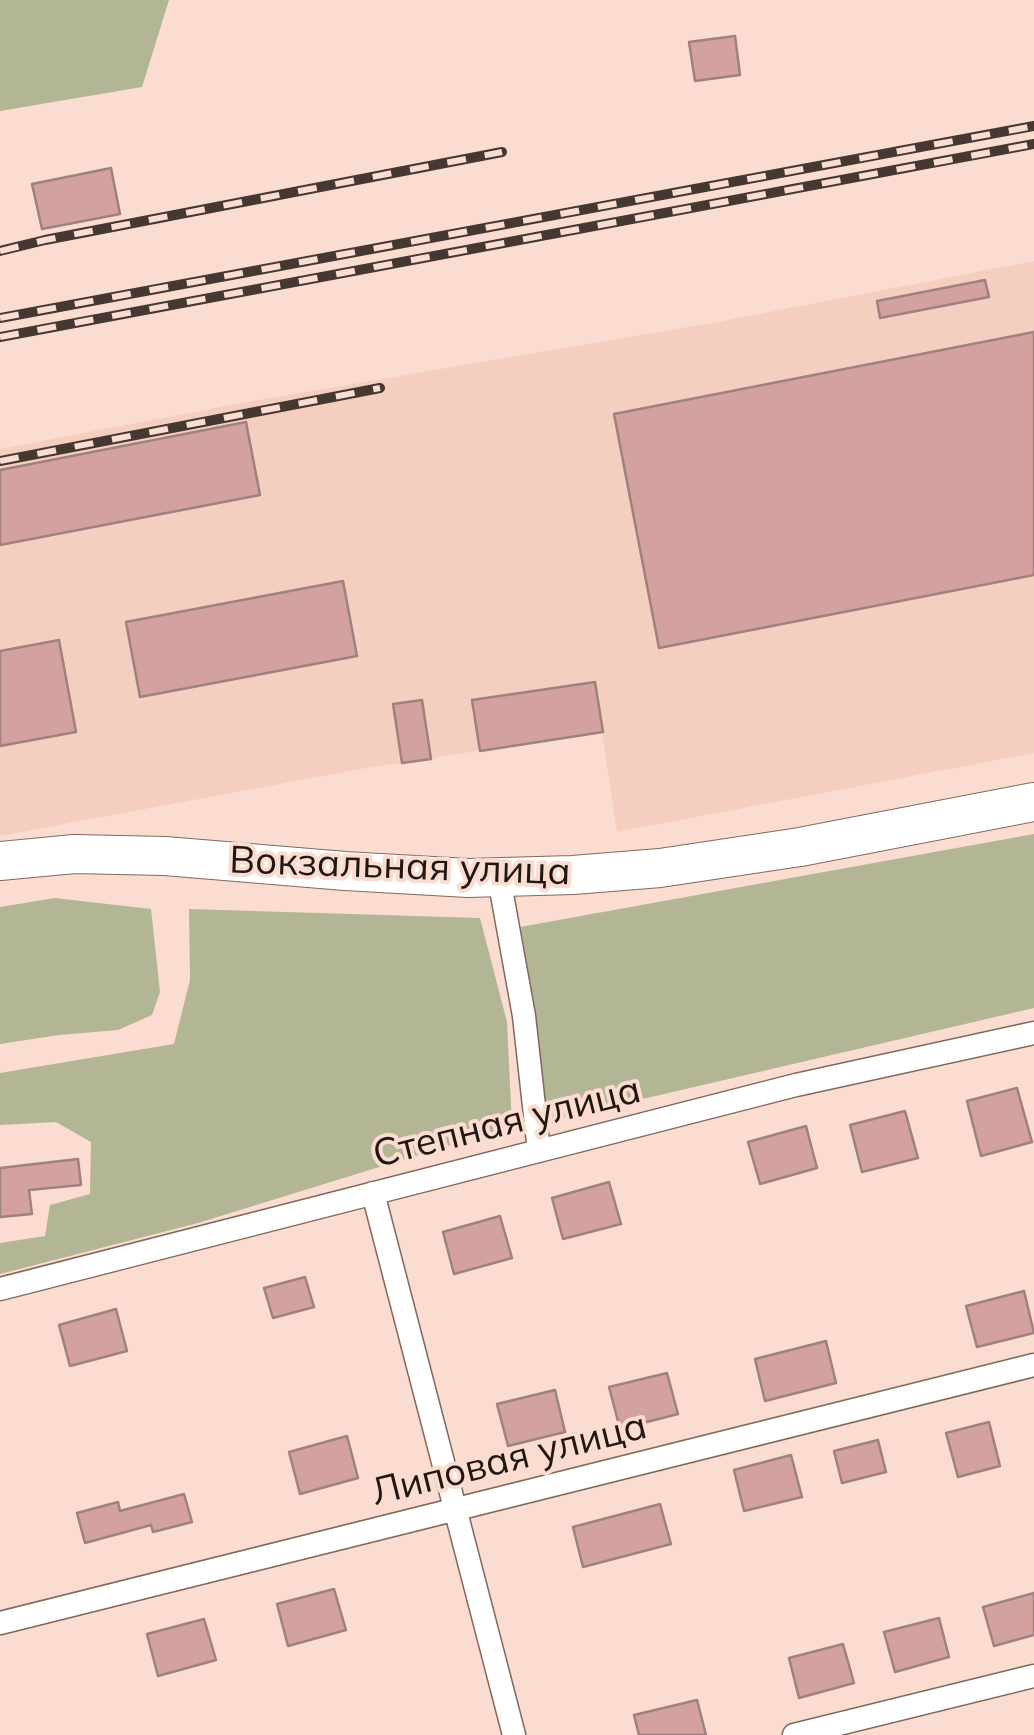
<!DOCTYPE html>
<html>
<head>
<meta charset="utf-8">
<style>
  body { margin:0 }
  canvas { display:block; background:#fadcd0 }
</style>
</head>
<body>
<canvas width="1034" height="1735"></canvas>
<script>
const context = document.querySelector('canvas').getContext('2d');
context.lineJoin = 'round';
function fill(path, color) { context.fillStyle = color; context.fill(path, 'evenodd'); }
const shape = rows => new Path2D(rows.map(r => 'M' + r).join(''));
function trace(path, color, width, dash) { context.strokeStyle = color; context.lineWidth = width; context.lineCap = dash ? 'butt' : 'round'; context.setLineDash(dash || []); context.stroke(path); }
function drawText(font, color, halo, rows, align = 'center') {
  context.font = font + ' Mulish,sans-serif'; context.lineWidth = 8; context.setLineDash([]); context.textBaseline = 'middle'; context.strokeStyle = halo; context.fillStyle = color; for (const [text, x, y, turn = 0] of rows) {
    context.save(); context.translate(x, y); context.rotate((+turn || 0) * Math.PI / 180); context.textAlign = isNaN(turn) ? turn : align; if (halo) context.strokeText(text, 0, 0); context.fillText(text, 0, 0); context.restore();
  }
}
fill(shape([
  [1034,261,1034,753,617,832,602,732,360,769,0,836,0,449,241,403,717,322]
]), '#f4cfc0');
fill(shape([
  [0,0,169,0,142,87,0,111],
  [1034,834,1034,1008,548,1121,520,927],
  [55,898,151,909,160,992,152,1015,118,1030,59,1035,0,1044,0,907],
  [189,909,480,918,507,1022,512,1126,198,1223,0,1274,0,1243,45,1236,50,1205,90,1194,91,1142,56,1122,0,1125,0,1073,174,1044,190,980]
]), '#b3b694');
const building = shape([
  [735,36,740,75,695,81,689,42,735,36],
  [111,168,120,214,42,229,32,184,111,168],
  [985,280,989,297,880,318,877,301,985,280],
  [1034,332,1034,575,659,648,614,414,1034,332],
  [246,422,260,495,0,545,0,470,246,422],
  [343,581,357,656,140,697,126,622,343,581],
  [59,640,76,732,0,746,0,651,59,640],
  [595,682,603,732,480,751,472,700,595,682],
  [422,700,431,759,402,763,393,704,422,700],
  [1017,1088,1032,1142,981,1156,967,1101,1017,1088],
  [905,1111,918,1158,862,1172,850,1125,905,1111],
  [806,1126,817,1168,760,1184,748,1142,806,1126],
  [78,1159,81,1185,29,1190,32,1214,0,1217,0,1168,78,1159],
  [609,1182,621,1224,563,1239,552,1198,609,1182],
  [500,1216,512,1258,454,1274,443,1232,500,1216],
  [305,1277,314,1307,273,1318,264,1288,305,1277],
  [1024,1291,1034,1333,977,1347,966,1306,1024,1291],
  [116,1309,127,1351,70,1366,59,1325,116,1309],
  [826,1341,836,1383,765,1401,755,1359,826,1341],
  [667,1373,678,1414,620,1429,609,1387,667,1373],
  [555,1390,565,1432,508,1446,497,1404,555,1390],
  [989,1422,1000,1466,958,1477,946,1433,989,1422],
  [347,1436,358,1478,300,1494,289,1452,347,1436],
  [878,1440,886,1472,842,1483,834,1451,878,1440],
  [791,1455,802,1497,744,1511,734,1470,791,1455],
  [184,1494,192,1522,153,1532,151,1525,85,1543,77,1513,118,1502,120,1511,184,1494],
  [660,1504,671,1544,583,1567,573,1527,660,1504],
  [334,1589,346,1630,288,1646,277,1604,334,1589],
  [1034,1593,1034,1635,994,1646,983,1607,1034,1593],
  [939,1618,949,1657,895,1672,884,1632,939,1618],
  [204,1619,216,1660,158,1676,147,1634,204,1619],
  [843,1644,854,1683,799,1698,789,1658,843,1644],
  [697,1700,706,1735,639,1735,634,1715,697,1700]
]);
fill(building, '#d3a29f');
trace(building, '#9f817f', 2.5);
const street = shape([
  [499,878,524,1016,539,1151],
  [373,1193,514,1735],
  [0,1289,796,1085,1034,1033],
  [0,1623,1034,1365],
  [794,1735,1034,1676]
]);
const primary = shape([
  [0,861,74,854,165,856,345,871,468,878,573,875,660,868,800,847,1034,802]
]);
trace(street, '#82685e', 25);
trace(primary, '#82685e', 40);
trace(street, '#fff', 22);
trace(primary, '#fff', 38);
const rail = shape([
  [0,251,45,240,502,152],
  [0,318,1034,126],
  [0,337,1034,144],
  [0,461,380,388]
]);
trace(rail, '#453833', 10);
trace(rail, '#fadcd0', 6, [19]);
drawText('38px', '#201612', '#fadcd0', [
  ["Вокзальная улица",400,867,2],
  ["Степная улица",507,1123,-14],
  ["Липовая улица",509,1460,-14]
]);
</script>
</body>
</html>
